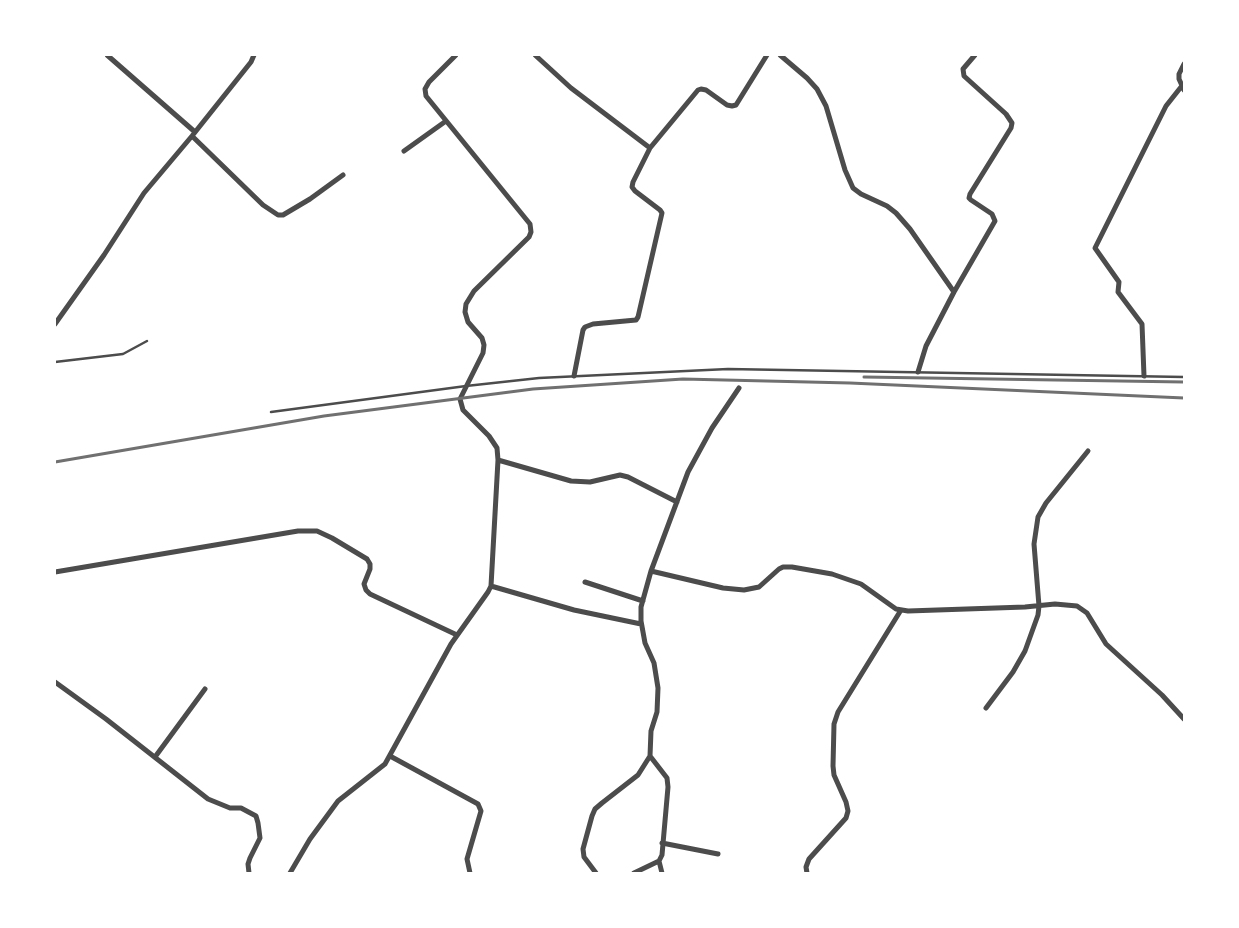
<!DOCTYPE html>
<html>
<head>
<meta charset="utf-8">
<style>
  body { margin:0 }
  #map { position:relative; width:1239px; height:928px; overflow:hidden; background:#fff; font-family:Poppins,sans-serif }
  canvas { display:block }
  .frame { position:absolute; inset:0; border:56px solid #fff; pointer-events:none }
</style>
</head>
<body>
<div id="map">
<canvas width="1239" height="928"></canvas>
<div class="frame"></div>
</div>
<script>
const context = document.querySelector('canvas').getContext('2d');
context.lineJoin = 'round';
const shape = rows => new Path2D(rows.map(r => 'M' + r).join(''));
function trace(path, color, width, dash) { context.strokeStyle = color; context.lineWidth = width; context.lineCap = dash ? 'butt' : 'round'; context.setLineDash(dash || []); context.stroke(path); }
trace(shape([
  [55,362,123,354,147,341],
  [271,412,466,386,539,378,728,369,1184,377]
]), '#4c4c4c', 2.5);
trace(shape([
  [107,55,195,132],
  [535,55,571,88,650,148],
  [780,55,807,78,817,89,826,106,845,170,853,188,861,194,887,206,896,213,910,229,954,292,995,221,992,214,971,200,969,198,970,194,1011,128,1012,123,1006,114,964,76,963,69,975,55],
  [1184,64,1179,74,1179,79,1184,90],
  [192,136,263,205,278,215,283,215,310,199,343,175],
  [404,151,446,121],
  [55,324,104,255,144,193,192,136,251,62,254,55],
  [918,372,926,346,954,292],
  [574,376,583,330,585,327,593,324,636,320,638,317,662,213,660,210,635,191,632,187,633,182,650,148,698,90,701,89,706,90,727,105,732,106,736,105,767,55],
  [1144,376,1142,324,1118,292,1119,282,1095,248,1166,106,1181,87],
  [498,460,571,481,590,482,620,475,628,477,677,502],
  [651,571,723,588,744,590,759,587,779,569,783,567,792,567,832,574,861,584,896,609,908,611,1025,607,1055,604,1077,606,1087,613,1106,644,1162,695,1184,719],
  [55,572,298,531,317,531,332,538,367,559,370,564,370,569,364,584,366,590,370,594,457,635],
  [585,582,643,601],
  [491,586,574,610,641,624],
  [55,682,106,719,208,799,230,808,241,808,256,816,258,823,260,838,250,858,248,864,249,873],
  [986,708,1013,672,1025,651,1038,615,1039,606,1034,544,1038,517,1046,503,1088,451],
  [390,756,478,804,481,811,467,859,470,873],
  [155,757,205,689],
  [662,843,718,854],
  [659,861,662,873],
  [290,873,310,839,338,801,385,764,451,644,488,592,491,586,498,460,497,448,489,436,463,410,460,399,483,353,484,345,482,338,468,322,465,312,466,304,474,291,529,237,531,232,530,224,426,96,425,89,429,82,456,55],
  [596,873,584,857,583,849,592,816,595,809,602,803,638,775,650,756],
  [634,873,659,861,662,855,668,787,667,778,650,756,651,731,657,712,658,688,654,663,645,643,641,621,641,607,651,571,688,472,712,428,739,388],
  [807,873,806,867,809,859,846,818,848,811,846,802,834,775,833,766,834,724,838,712,901,610]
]), '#4c4c4c', 5);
trace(shape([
  [864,377,1184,382],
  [55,462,324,416,533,389,683,379,850,383,1184,398]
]), '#707070', 3);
</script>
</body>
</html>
